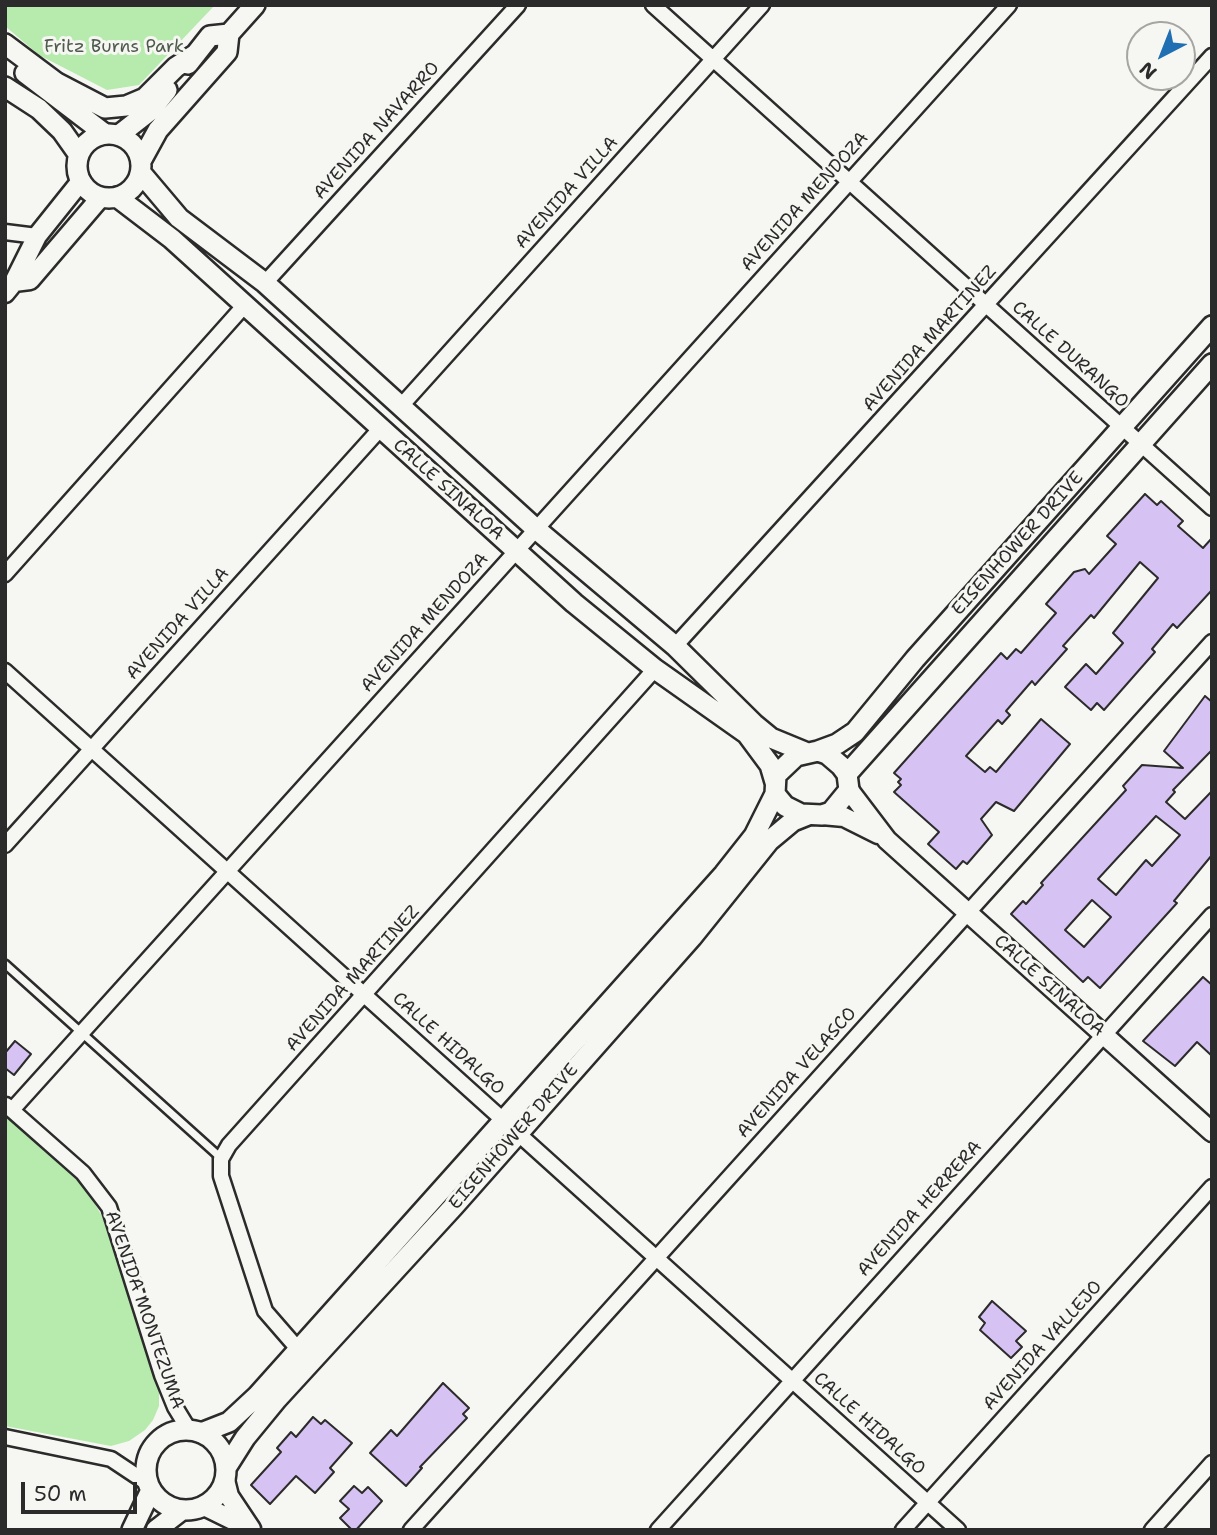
<!DOCTYPE html>
<html>
<head>
<meta charset="utf-8">
<style>
  body { margin:0 }
  #map { position:relative; width:1217px; height:1535px; overflow:hidden; background:#f6f6f2; font-family:"Shantell Sans",sans-serif }
  canvas { display:block }
  .frame { position:absolute; inset:0; border:7px solid #2b2b2b; pointer-events:none }
  .north { position:absolute; left:1126px; top:21px; width:70px; height:70px; box-sizing:border-box; background:#f6f6f2; border:2px solid #a5a5a2; border-radius:50%; rotate:222deg; font-size:19px; font-weight:700; line-height:28px; text-align:center; color:#2b2b2b }
  .north::after { content:''; display:block; margin:auto; width:24px; height:32px; background:#1f6fb2; clip-path:polygon(50% 0,100% 100%,50% 72%,0 100%) }
  .scale { position:absolute; left:21px; top:1482px; width:116px; height:32px; box-sizing:border-box; border:4px solid #2b2b2b; border-top:0; padding-left:9px; font-size:21px; line-height:24px; white-space:nowrap; color:#2b2b2b; -webkit-text-stroke:5px #f6f6f2; paint-order:stroke }
</style>
</head>
<body>
<div id="map">
<canvas width="1217" height="1535"></canvas>
<div class="frame"></div>
<div class="north">N</div>
<div class="scale">50 m</div>
</div>
<script>
const context = document.querySelector('canvas').getContext('2d');
context.lineJoin = 'round';
function fill(path, color) { context.fillStyle = color; context.fill(path, 'evenodd'); }
const shape = rows => new Path2D(rows.map(r => 'M' + r).join(''));
function trace(path, color, width, dash) { context.strokeStyle = color; context.lineWidth = width; context.lineCap = dash ? 'butt' : 'round'; context.setLineDash(dash || []); context.stroke(path); }
function drawText(font, color, halo, rows, align = 'center') {
  context.font = font + ' "Shantell Sans",sans-serif'; context.lineWidth = 6; context.setLineDash([]); context.textBaseline = 'middle'; context.strokeStyle = halo; context.fillStyle = color; for (const [text, x, y, turn = 0] of rows) {
    context.save(); context.translate(x, y); context.rotate((+turn || 0) * Math.PI / 180); context.textAlign = isNaN(turn) ? turn : align; if (halo) context.strokeText(text, 0, 0); context.fillText(text, 0, 0); context.restore();
  }
}
fill(shape([
  [5,5,215,5,139,85,107,90,39,55,5,26],
  [5,1116,84,1186,102,1216,159,1387,159,1406,153,1420,145,1430,129,1441,111,1446,5,1426]
]), '#b6ebad');
const building = shape([
  [1145,494,1157,505,1161,501,1183,521,1178,526,1203,548,1212,538,1212,590,1177,628,1173,624,1152,649,1155,652,1104,710,1097,703,1091,710,1065,687,1086,664,1096,674,1123,643,1113,633,1158,578,1140,562,1094,618,1091,615,1063,646,1067,649,1035,685,1032,681,1006,711,1010,715,1002,724,998,720,966,756,985,772,990,767,996,772,1041,719,1070,744,1014,811,996,802,981,819,992,835,967,864,963,861,956,869,928,844,939,832,894,792,901,785,898,782,901,779,894,773,1001,653,1007,659,1016,649,1021,653,1056,613,1046,604,1074,572,1085,569,1089,574,1116,544,1107,536,1145,494],
  [1205,696,1212,702,1212,750,1173,790,1175,792,1166,802,1185,819,1212,791,1212,855,1174,901,1177,903,1100,988,1088,977,1083,982,1011,914,1023,901,1026,904,1043,885,1041,883,1126,790,1123,786,1142,765,1183,768,1164,751,1205,696],
  [1156,816,1180,835,1152,866,1146,860,1116,895,1098,879,1156,816],
  [1092,900,1111,917,1084,947,1065,930,1092,900],
  [1203,977,1212,985,1212,1056,1197,1042,1175,1066,1143,1041,1203,977],
  [15,1041,31,1054,14,1075,5,1068,5,1053,15,1041],
  [992,1301,1026,1331,1016,1341,1022,1347,1011,1358,980,1330,985,1323,979,1317,992,1301],
  [443,1383,469,1408,463,1414,467,1418,420,1467,422,1468,406,1486,370,1453,391,1430,397,1436,443,1383],
  [313,1417,321,1424,325,1420,352,1443,330,1468,334,1472,315,1493,296,1476,270,1504,251,1485,281,1452,277,1448,291,1432,296,1437,313,1417],
  [354,1486,362,1493,368,1487,382,1501,356,1530,352,1530,340,1518,349,1509,340,1501,354,1486]
]);
fill(building, '#d6c2f3');
trace(building, '#2b2b2b', 2);
const service = shape([
  [5,964,221,1158]
]);
const minor = shape([
  [653,5,1212,508],
  [5,232,37,236],
  [265,283,518,5],
  [401,406,762,5],
  [5,574,244,306],
  [675,646,1212,56],
  [5,671,958,1530],
  [5,845,380,429],
  [6,1105,83,1173,109,1207,162,1375,175,1407,189,1430],
  [12,1110,1009,5],
  [298,1349,265,1311,221,1176,221,1159,229,1145,655,669],
  [5,1437,111,1459,147,1483],
  [411,1530,1212,642],
  [658,1530,1212,915],
  [903,1530,1212,1187],
  [1152,1530,1212,1463]
]);
const tertiary = shape([
  [14,282,30,280,101,197],
  [5,293,14,282,37,236,81,181],
  [849,790,887,840,1212,1132],
  [822,815,844,817,878,834],
  [225,1480,229,1496,251,1529],
  [204,1506,249,1528]
]);
const secondary = shape([
  [5,44,57,83,105,108,126,106,145,98,176,67,196,54],
  [188,64,210,36,229,34],
  [25,73,105,134],
  [5,87,39,109,62,131,79,155],
  '77 166a32 32 0 1 1 64 0a32 32 0 1 1-64 0Z',
  [119,135,151,110,167,90],
  [141,161,158,130,227,52,229,34,255,5],
  [141,173,179,218,265,283,536,529,675,646,754,724,771,738,805,752],
  [117,197,172,239,574,603,655,669,747,734,770,765,775,782],
  [818,751,837,744,855,732,915,659,1212,326],
  [818,751,827,754,841,766,847,774,849,790,831,812,822,815,801,814,785,806,775,794,776,775,796,756,818,751],
  [847,774,1212,364],
  '146 1470a40 40 0 1 1 80 0a40 40 0 1 1-80 0Z',
  [201,1433,229,1422,257,1396,724,874,754,836,775,794],
  [226,1468,245,1438,277,1399,454,1206,692,937,769,841,793,821,808,815],
  [132,1530,151,1490],
  [156,1530,182,1510]
]);
trace(service, '#2b2b2b', 12);
trace(minor, '#2b2b2b', 19);
trace(tertiary, '#2b2b2b', 23);
trace(secondary, '#2b2b2b', 24);
trace(service, '#f6f6f2', 7);
trace(minor, '#f6f6f2', 14);
trace(tertiary, '#f6f6f2', 18);
trace(secondary, '#f6f6f2', 19);
drawText('18px', '#4e5b4c', '#f6f6f2', [
  ["Fritz Burns Park",114,47]
]);
drawText('18px', '#2b2b2b', '#f6f6f2', [
  ["AVENIDA NAVARRO",377,131,-48],
  ["AVENIDA VILLA",567,193,-48],
  ["AVENIDA MENDOZA",805,202,-48],
  ["AVENIDA MARTINEZ",930,339,-48],
  ["CALLE DURANGO",1070,355,42],
  ["CALLE SINALOA",448,490,42],
  ["EISENHOWER DRIVE",1018,544,-48],
  ["AVENIDA MENDOZA",425,623,-48],
  ["AVENIDA VILLA",178,624,-48],
  ["AVENIDA MARTINEZ",353,979,-48],
  ["CALLE SINALOA",1049,986,42],
  ["CALLE HIDALGO",448,1044,42],
  ["AVENIDA VELASCO",797,1073,-48],
  ["EISENHOWER DRIVE",514,1137,-49],
  ["AVENIDA HERRERA",920,1209,-48],
  ["AVENIDA MONTEZUMA",144,1310,71],
  ["AVENIDA VALLEJO",1043,1346,-48],
  ["CALLE HIDALGO",869,1424,42]
]);
</script>
</body>
</html>
